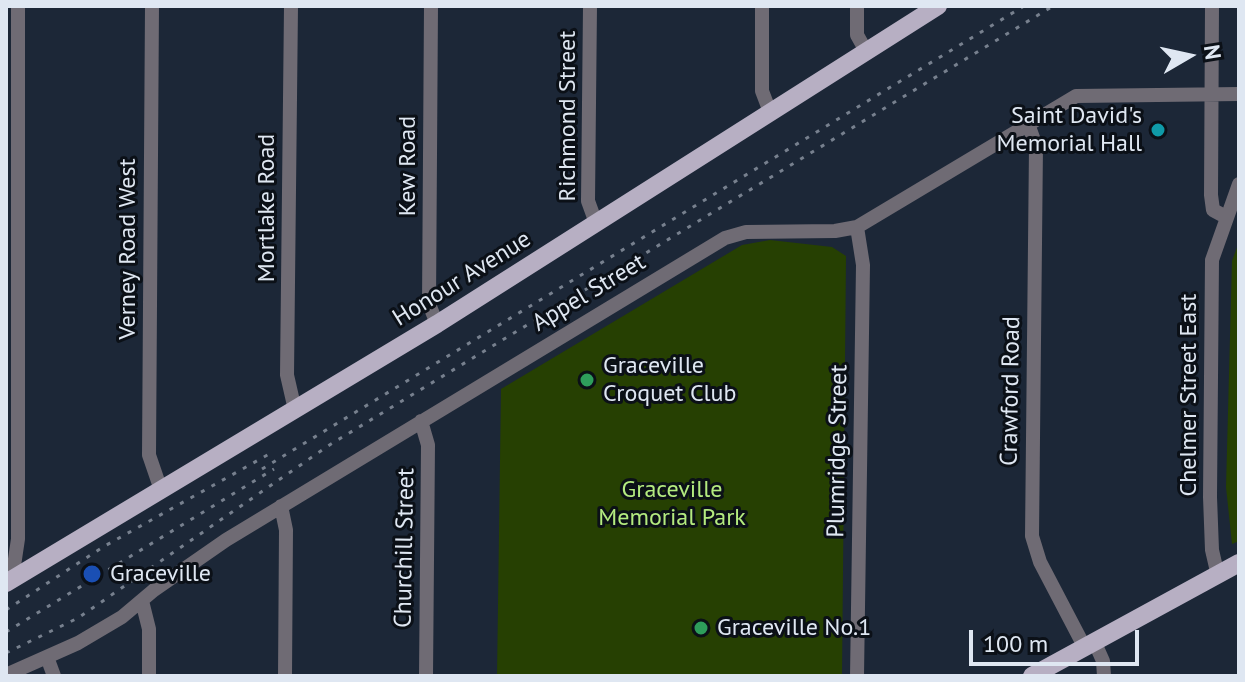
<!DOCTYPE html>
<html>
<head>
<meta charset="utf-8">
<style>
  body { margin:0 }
  #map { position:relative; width:1245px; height:682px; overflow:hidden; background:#1c2737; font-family:"PT Sans",sans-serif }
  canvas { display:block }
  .frame { position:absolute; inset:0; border:8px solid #dfe7f2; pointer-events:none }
  .north { position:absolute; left:1149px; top:16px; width:80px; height:80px; -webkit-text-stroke:6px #0b1017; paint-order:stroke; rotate:81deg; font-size:22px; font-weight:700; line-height:32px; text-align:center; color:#dfe7f2 }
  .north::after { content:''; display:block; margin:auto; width:28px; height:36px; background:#dfe7f2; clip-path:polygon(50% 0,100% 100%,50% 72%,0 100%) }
  .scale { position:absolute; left:969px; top:630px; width:170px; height:36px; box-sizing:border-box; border:4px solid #dfe7f2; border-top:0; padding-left:10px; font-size:24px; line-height:28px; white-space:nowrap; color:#dfe7f2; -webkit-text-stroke:6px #0b1017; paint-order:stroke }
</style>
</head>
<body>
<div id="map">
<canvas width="1245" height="682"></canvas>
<div class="frame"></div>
<div class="north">N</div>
<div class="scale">100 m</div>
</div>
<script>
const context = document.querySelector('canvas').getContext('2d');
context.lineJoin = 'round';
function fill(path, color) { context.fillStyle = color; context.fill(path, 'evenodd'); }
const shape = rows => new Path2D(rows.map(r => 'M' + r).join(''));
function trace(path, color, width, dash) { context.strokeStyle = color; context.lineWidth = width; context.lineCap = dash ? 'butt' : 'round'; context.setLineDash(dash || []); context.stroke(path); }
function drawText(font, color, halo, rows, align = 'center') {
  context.font = font + ' "PT Sans",sans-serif'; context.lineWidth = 6; context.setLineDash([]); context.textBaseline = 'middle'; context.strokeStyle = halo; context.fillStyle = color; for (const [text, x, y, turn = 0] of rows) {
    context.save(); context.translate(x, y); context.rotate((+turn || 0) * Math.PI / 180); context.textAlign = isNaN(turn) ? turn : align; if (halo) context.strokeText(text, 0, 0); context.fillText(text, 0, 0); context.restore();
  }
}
fill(shape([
  [770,240,832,247,846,256,842,676,497,676,501,389,742,245],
  [1239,242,1239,541,1232,544,1226,487,1232,261]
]), '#264002');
trace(shape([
  [152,6,149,455,161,490],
  [291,6,287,375,295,410],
  [431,6,429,304,437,324],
  [590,6,588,201,596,223],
  [762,6,762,91,770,112],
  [857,6,857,35,866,51],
  [1212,6,1211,195,1213,210,1226,217],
  [1028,124,1036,146,1032,536,1040,562,1085,648],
  [857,227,863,265,857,676],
  [421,421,428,445,426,676],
  [281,506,286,530,285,676],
  [1218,576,1212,550,1210,497,1212,260,1239,184],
  [12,579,18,539,18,6],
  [142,601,149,629,149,676],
  [1095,643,1103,661,1104,676],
  [47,657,54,676],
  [6,675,78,643,122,617,154,590,226,540,725,238,746,232,835,231,857,227,1076,96,1239,94]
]), '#6f6b74', 14);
trace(shape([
  [6,583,437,324,938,6],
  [1032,676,1239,563]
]), '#b7afc3', 18);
trace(shape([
  [262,469,1024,6],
  [6,610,103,547,271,453],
  [6,632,274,469],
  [6,653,78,618,331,444,1053,6]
]), '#77808e', 3, [4, 8]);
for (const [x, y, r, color] of [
  [1158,130,8,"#0f9aa8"],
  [587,380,8,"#2e9e5b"],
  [92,574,10,"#1a4fb4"],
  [701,628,8,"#2e9e5b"]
]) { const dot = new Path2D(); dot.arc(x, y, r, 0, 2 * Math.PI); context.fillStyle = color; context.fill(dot); trace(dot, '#0b1017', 3); }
drawText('24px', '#dfe7f2', '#0b1017', [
  ["Richmond Street",568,116,-90],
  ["Kew Road",408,166,-90],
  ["Mortlake Road",267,208,-90],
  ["Verney Road West",128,249,-90],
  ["Honour Avenue",462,279,-32],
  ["Appel Street",589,293,-31],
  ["Crawford Road",1011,391,-89],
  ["Chelmer Street East",1189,395,-90],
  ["Plumridge Street",838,451,-89],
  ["Churchill Street",405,548,-89]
]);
drawText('24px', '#dfe7f2', '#0b1017', [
  ["Saint David's",1142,116,"right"],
  ["Memorial Hall",1142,144,"right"],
  ["Graceville",603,366],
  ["Croquet Club",603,394],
  ["Graceville",110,574],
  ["Graceville No.1",717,628]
], 'left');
drawText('24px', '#b4eb7f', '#0b1017', [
  ["Graceville",672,490],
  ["Memorial Park",672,518]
]);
</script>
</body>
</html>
